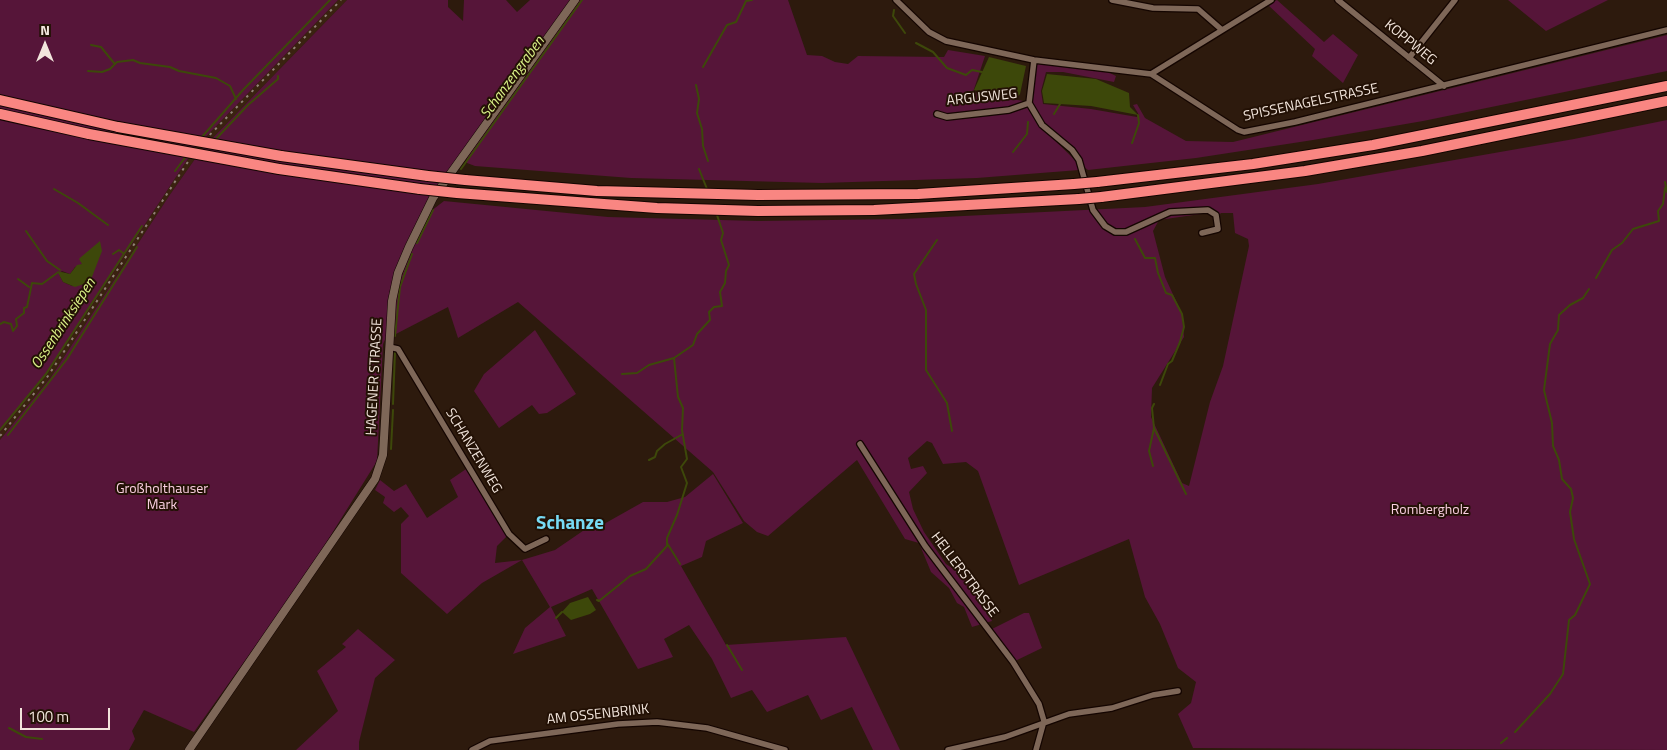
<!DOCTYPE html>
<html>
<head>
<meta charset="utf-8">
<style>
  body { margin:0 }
  #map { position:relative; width:1667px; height:750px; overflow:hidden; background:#2d1a0d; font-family:"Titillium Web",sans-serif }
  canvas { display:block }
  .north { position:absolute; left:20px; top:20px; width:50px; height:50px; -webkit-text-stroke:4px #231105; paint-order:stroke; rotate:0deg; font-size:14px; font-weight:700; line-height:20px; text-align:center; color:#f2e5dc }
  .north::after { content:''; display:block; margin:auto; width:18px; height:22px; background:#f2e5dc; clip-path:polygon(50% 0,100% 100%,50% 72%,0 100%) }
  .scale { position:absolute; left:20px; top:708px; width:90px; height:22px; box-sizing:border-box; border:2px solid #f2e5dc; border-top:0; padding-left:6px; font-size:15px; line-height:18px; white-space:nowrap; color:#f2e5dc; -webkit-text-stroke:4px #231105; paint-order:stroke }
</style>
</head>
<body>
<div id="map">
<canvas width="1667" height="750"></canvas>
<div class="north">N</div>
<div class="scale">100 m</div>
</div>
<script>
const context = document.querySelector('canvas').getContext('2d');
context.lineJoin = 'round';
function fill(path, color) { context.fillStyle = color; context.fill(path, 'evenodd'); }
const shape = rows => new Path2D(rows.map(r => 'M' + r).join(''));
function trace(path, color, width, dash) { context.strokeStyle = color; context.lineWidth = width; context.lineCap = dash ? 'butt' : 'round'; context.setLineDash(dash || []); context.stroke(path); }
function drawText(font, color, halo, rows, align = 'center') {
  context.font = font + ' "Titillium Web",sans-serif'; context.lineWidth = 4; context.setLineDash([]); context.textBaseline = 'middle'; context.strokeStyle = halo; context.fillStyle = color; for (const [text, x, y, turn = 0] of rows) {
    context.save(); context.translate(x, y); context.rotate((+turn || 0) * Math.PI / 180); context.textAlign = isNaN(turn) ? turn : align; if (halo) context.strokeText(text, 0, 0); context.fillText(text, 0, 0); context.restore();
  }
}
fill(shape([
  [338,0,347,0,202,149,169,196,51,377,0,440,0,432,46,375,195,148]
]), '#3a2210');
fill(shape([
  [0,0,338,0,195,148,46,375,0,432],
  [99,243,85,284,72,286,63,282,59,274,62,271,70,274,75,267,83,264,81,261,88,253],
  [347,0,448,0,448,7,463,21,464,0,506,0,517,12,530,0,571,0,433,198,398,273,389,331,383,344,377,461,306,575,194,732,144,710,132,731,135,739,129,750,0,750,0,440,51,377,169,196,202,149],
  [580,0,788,0,807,55,822,56,835,62,848,64,858,56,944,57,948,50,985,56,973,92,1023,101,1038,124,1078,163,1079,170,977,178,822,183,631,178,475,166,467,163,467,158],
  [1277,0,1324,42,1333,34,1358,55,1343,83,1312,56,1315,49,1268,5],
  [1508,0,1608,0,1546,31],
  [1667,35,1667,71,1423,121,1313,140,1196,158,1088,170,1084,167,1074,148,1045,125,1032,102,1035,67,1039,63,1104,70,1116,76,1114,82,1063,72,1046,72,1041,91,1043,104,1091,109,1137,117,1139,115,1133,105,1137,104,1145,118,1186,141,1233,142],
  [1667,120,1667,750,1193,748,1178,714,1191,703,1196,682,1178,668,1160,624,1145,597,1129,539,1019,585,978,471,966,462,943,464,932,443,927,441,908,458,911,469,923,466,927,473,909,492,913,509,924,532,946,564,967,578,985,606,992,621,972,627,964,607,957,603,949,588,931,572,919,543,905,539,857,460,768,536,757,532,744,521,713,472,518,302,458,338,448,307,394,335,395,306,400,281,414,243,431,211,444,201,608,217,758,221,903,219,1145,207,1318,184,1574,139],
  [1207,213,1215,219,1221,213,1233,213,1235,233,1248,239,1249,246,1223,366,1210,402,1189,486,1182,483,1151,417,1152,388,1184,337,1182,314,1165,277,1153,231,1159,220],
  [535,330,576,394,547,413,539,414,532,405,499,428,474,391,484,374],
  [469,467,509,534,497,546,495,563,522,560,555,550,593,524,595,529,643,502,667,502,685,497,713,474,743,523,706,541,702,557,681,566,726,645,846,637,900,750,873,750,852,707,821,720,808,695,767,712,752,690,731,698,712,659,689,625,664,639,673,657,638,669,592,589,551,607,566,636,513,654,525,628,550,607,522,560,482,583,447,614,401,573,401,524,409,516,401,507,394,512,383,503,385,497,375,490,380,480,394,491,406,484,427,518,458,497,450,480],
  [1024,613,1029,613,1042,648,1013,662,990,630],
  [358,629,395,660,375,678,359,742,359,750,296,750,338,711,317,671,346,647,342,644]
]), '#561539');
fill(shape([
  [989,57,1026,66,1020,94,1017,98,974,90],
  [1047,74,1096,79,1129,93,1130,107,1138,115,1091,106,1044,103,1042,91],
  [100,241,102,251,90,282,75,287,63,282,57,271,70,274,77,265,82,264,79,259,81,257],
  [588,597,596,610,590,614,571,620,562,612,570,603]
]), '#3d480a');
trace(shape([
  [894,10,893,16,905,33],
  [916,43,933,52,947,68,966,75,972,70,982,72],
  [91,45,101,47,114,63],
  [703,67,727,25,736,22,746,1,752,0],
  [88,71,102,72,110,69,117,62,133,60,140,63,170,67,179,71,216,78,230,86,236,99],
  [696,85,699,99,697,113,702,129,703,146,708,161],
  [1054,114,1060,104],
  [201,138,243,90,330,0],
  [214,141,248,105,278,79,278,76],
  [1132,143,1139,123,1138,115],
  [1013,152,1027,134,1028,122],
  [461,169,582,0],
  [699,169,707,189],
  [175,171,187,155],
  [1665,182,1667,192],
  [54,189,78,203,108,225],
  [26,231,47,261,60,270],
  [1135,239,1145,258,1155,258,1158,273,1166,293,1172,295,1182,314,1184,327,1180,342,1172,361,1168,364,1160,385],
  [937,240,914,274,916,284,926,310,926,370,947,403,952,431],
  [417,243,433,210],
  [113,254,119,250,123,253],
  [1596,278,1612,250,1622,243,1633,229,1659,221,1658,211,1663,204,1665,188],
  [18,279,29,287],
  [0,324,4,322,11,324,13,331,17,326,16,319,24,313,24,308,27,307,32,283,42,284,57,273],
  [395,336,400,287,412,254],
  [622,374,637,373,649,365,674,358],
  [393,404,395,352],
  [1154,404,1152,408,1154,428,1186,494],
  [0,430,46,374,142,226],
  [8,435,67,359,137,247],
  [391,449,393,410],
  [649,460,655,457,657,451,665,444,683,434],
  [1153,466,1149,451,1154,428],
  [667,543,680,564],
  [597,600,599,601,630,576,646,569,667,546,667,538,677,515,687,483,681,467,687,459,682,430,683,408,678,397,674,358,693,345,697,334,710,320,709,312,714,307,722,306,720,292,725,283,726,271,729,265,721,240,723,233,716,212],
  [556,618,562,612],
  [727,645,742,670],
  [9,728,26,737,42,739],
  [1515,732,1550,694,1563,674,1569,620,1575,615,1590,584,1574,539,1570,512,1573,498,1571,489,1562,479,1559,460,1553,446,1552,423,1544,390,1550,344,1558,330,1559,315,1570,305,1583,298,1589,289],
  [1501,743,1507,738]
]), '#3d480a', 2);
const minor = shape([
  [896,0,929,32,946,41,1034,60,1151,74,1238,130,1244,132,1295,122,1667,30],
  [1112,0,1153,8,1198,9,1222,30],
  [1338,0,1444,86],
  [1409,58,1455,0],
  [1034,60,1029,103,1042,125,1072,150,1079,160,1093,210,1105,226,1115,232,1126,232,1170,212,1208,210,1216,215,1218,229,1202,233],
  [1151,74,1271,0],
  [937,114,947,117,1009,110,1029,103],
  [389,347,398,349,509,534,525,549,546,539],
  [860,444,925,546,1013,662,1039,704,1044,721,1036,750],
  [472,750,490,741,618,724,657,722,707,728,785,750],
  [948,750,1005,737,1069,714,1112,708,1153,695,1178,691]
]);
const secondary = shape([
  [189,750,375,479,383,455,392,301,398,273,409,247,433,198,575,0]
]);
const motorway = shape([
  [0,100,118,127],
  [0,114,89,134],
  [281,156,428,176],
  [279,169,420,189],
  [465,180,597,191,758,195,918,194,1074,184],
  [1097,182,1253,164,1373,145,1667,86],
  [457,193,657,208,758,211,874,210,1079,199],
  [1101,197,1305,171,1422,151,1667,101]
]);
trace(minor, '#140500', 8);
trace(secondary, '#140500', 9);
trace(motorway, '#140500', 12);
trace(minor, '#7e6758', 5.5);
trace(secondary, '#7e6758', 8);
trace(motorway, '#f98682', 10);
trace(shape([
  [0,436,48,376,197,148,341,0]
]), '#918176', 2, [2.5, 5]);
const motorwayBridge = shape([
  [118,127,281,156],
  [89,134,279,169],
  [428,176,465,180],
  [1074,184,1097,182],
  [420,189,457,193],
  [1079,199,1101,197]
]);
trace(motorwayBridge, '#140500', 12, []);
trace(motorwayBridge, '#f98682', 10);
drawText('14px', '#f2e5dc', '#231105', [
  ["KOPPWEG",1410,43,39],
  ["ARGUSWEG",982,98,-6],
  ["SPISSENAGELSTRASSE",1311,103,-12],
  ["HAGENER STRASSE",375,377,-87],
  ["SCHANZENWEG",473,451,59],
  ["HELLERSTRASSE",964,575,53],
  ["AM OSSENBRINK",598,715,-6]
]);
drawText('14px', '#facfe1', '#231105', [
  ["Großholthauser",162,490],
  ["Mark",162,506],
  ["Rombergholz",1430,511]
]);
drawText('italic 15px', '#d9f187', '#231105', [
  ["Schanzengraben",513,78,-54],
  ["Ossenbrinksiepen",64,324,-57]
]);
drawText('bold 19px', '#77dbf5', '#231105', [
  ["Schanze",570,524]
]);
</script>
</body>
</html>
